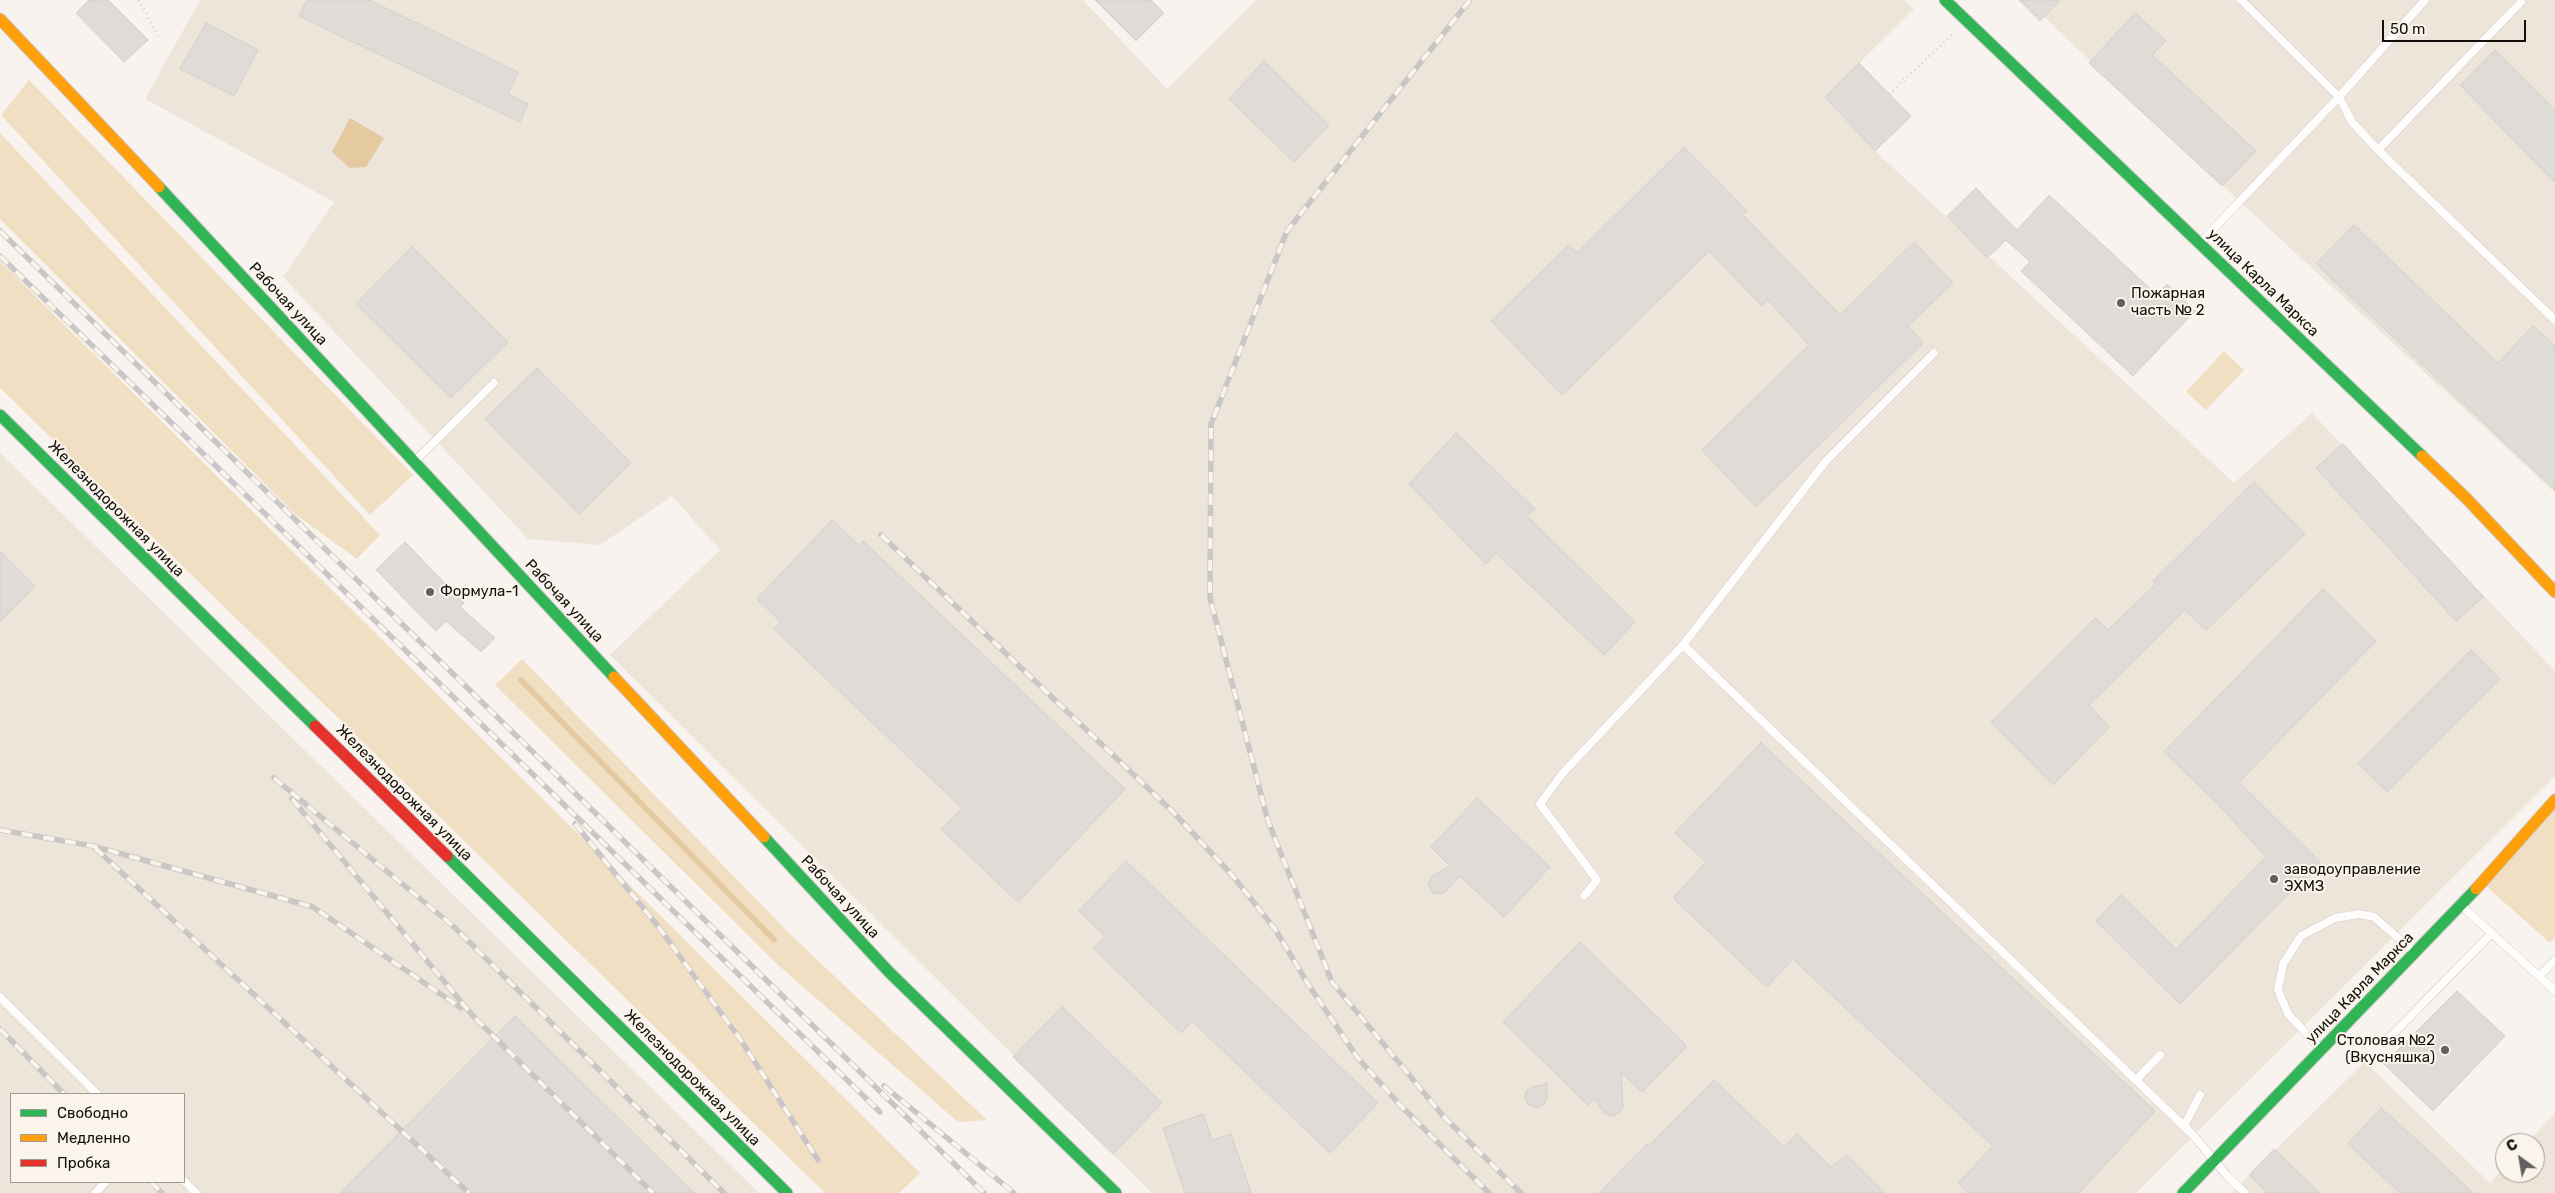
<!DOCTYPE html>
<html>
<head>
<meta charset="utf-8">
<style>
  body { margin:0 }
  #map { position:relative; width:2555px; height:1193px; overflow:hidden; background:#f8f3ee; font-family:Rubik,sans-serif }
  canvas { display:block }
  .legend { position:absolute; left:10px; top:1093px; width:175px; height:90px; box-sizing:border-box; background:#fbf4eb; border:1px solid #9e9992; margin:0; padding:6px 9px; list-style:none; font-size:15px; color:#12100d }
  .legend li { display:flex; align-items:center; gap:10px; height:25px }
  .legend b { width:25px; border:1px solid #9e9992 }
  .north { position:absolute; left:2495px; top:1133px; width:50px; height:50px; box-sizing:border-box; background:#fbf4eb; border:1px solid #9e9992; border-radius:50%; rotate:328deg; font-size:14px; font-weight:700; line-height:20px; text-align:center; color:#12100d }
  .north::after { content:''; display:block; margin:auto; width:18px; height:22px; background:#625f5c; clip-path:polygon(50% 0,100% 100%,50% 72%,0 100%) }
  .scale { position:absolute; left:2382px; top:20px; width:144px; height:22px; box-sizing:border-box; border:2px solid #12100d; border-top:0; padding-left:6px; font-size:15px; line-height:18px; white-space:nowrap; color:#12100d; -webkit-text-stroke:4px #fbf4eb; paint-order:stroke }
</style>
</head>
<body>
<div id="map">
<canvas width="2555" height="1193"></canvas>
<ul class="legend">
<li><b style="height:6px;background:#30b455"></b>Свободно</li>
<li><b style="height:6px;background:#ff9f0a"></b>Медленно</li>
<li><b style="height:6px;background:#e5322d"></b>Пробка</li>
</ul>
<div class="north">С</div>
<div class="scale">50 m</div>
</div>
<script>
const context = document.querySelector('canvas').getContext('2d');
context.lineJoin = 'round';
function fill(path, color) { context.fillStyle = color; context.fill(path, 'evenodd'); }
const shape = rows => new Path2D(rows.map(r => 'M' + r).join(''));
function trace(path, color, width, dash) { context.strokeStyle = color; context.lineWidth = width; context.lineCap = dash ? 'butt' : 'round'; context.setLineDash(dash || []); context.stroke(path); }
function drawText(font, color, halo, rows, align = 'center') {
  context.font = font + ' Rubik,sans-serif'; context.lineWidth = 4; context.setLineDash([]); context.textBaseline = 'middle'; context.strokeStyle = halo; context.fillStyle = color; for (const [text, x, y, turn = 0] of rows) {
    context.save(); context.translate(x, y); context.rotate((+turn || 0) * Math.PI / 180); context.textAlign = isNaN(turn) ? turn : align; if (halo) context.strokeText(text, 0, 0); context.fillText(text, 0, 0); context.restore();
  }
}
fill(shape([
  [200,0,1083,0,1167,89,1256,0,1904,0,1914,9,1825,97,1875,151,2234,483,2312,413,2555,671,2555,776,2136,1193,1152,1193,610,655,720,550,672,496,600,545,528,539,283,277,334,202,145,99],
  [2026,0,2555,0,2555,493,2222,185],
  [0,453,759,1193,0,1193],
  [11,1094,184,1094,184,1182,11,1182],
  [2365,1062,2490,1183,2505,1167,2505,1173,2535,1173,2535,1143,2527,1143,2555,1113,2555,1193,2231,1193]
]), '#ede5da');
fill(shape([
  [29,80,413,475,370,515,1,115],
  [0,133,380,535,357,559,296,515,0,219],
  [0,261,920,1173,899,1193,825,1193,0,388],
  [2224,351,2244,370,2206,410,2186,392],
  [522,659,793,937,987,1120,958,1122,778,965,495,685],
  [2555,808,2555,937,2550,943,2486,886]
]), '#f1dfc4');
fill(shape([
  [350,118,384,138,366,167,350,168,332,152]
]), '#e5c9a0');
trace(shape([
  [521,680,774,940]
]), '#e5c9a0', 5.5);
const building = shape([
  [89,0,108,0,148,40,124,62,76,13,89,0],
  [307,0,369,0,518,72,508,94,528,104,520,122,299,16,307,0],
  [1095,0,1151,0,1164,13,1136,41,1095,0],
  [2019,0,2060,0,2040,21,2019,0],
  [2135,13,2166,41,2152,55,2256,151,2222,186,2089,63,2135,13],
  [206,23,258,50,234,96,180,69,206,23],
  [2495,50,2555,110,2555,183,2460,85,2495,50],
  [1264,61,1329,125,1294,162,1229,99,1264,61],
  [1859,63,1911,116,1875,151,1825,97,1859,63],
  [1684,147,1747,211,1743,215,1840,315,1914,242,1953,283,1908,326,1923,343,1756,507,1702,450,1809,345,1768,300,1761,305,1709,251,1562,395,1491,321,1569,245,1577,253,1684,147],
  [1976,188,2017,230,2049,195,2157,295,2167,284,2195,311,2133,376,2021,271,2030,262,2006,240,1987,258,1947,216,1976,188],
  [2354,225,2498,363,2533,326,2555,346,2555,490,2316,264,2354,225],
  [412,247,508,342,451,398,356,304,412,247],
  [537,368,631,463,579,514,485,419,537,368],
  [1456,433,1535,509,1527,516,1635,622,1604,655,1496,553,1486,564,1409,484,1456,433],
  [2343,444,2483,597,2456,621,2316,468,2343,444],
  [2254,482,2305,534,2206,630,2185,610,2089,705,2109,727,2053,785,1991,722,2095,618,2108,630,2156,584,2153,581,2254,482],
  [832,520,859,545,863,541,1125,789,1018,902,941,829,962,808,774,629,781,622,757,599,832,520],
  [405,542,464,603,460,607,495,638,481,652,446,621,436,631,376,570,405,542],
  [0,551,35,586,0,622,0,551],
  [2323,589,2376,641,2239,782,2320,862,2180,1004,2096,921,2121,895,2176,949,2266,857,2218,804,2164,752,2323,589],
  [2471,650,2500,679,2387,792,2358,763,2471,650],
  [1761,743,2155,1111,2079,1193,1968,1193,1958,1183,1993,1146,1793,959,1767,987,1673,898,1706,862,1675,833,1761,743],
  [1477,798,1550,867,1504,917,1460,876,1443,894,1433,893,1428,885,1432,876,1450,866,1431,847,1477,798],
  [1126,861,1378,1103,1330,1153,1192,1021,1181,1033,1093,948,1105,936,1079,911,1126,861],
  [1580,942,1687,1046,1642,1092,1621,1072,1623,1107,1619,1113,1613,1116,1604,1113,1595,1098,1588,1105,1503,1022,1580,942],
  [2457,991,2505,1036,2433,1111,2384,1064,2457,991],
  [1062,1007,1162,1103,1113,1154,1013,1057,1062,1007],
  [515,1016,694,1193,340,1193,515,1016],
  [1714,1080,1784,1147,1797,1134,1831,1167,1847,1155,1885,1193,1599,1193,1647,1144,1649,1146,1714,1080],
  [1547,1084,1547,1099,1543,1105,1537,1108,1528,1104,1525,1098,1526,1091,1532,1087,1547,1084],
  [2381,1108,2428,1150,2473,1193,2400,1193,2348,1144,2381,1108],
  [1203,1114,1212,1140,1231,1134,1251,1193,1185,1193,1163,1128,1203,1114],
  [2274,1149,2320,1193,2267,1193,2249,1175,2274,1149]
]);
fill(building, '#dfdcd8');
trace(building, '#d2cecb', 1);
const lane = shape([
  [2425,0,2339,97,2352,122,2378,150,2555,320],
  [2378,150,2521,2],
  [2201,242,2339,97,2241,0],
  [1934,353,1826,461,1683,645,2193,1135,2228,1177,2245,1193],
  [415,461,494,383],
  [1584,896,1597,880,1540,804,1562,774,1683,645],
  [2462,906,2555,991],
  [2539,976,2555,960],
  [0,997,97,1094],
  [2384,1043,2492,933],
  [2321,1049,2288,1014,2278,990,2283,964,2301,936,2335,918,2359,914,2374,917,2413,951],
  [2136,1080,2160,1055],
  [2184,1126,2200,1095],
  [184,1181,196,1193],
  [95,1193,106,1182]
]);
const fast = shape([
  [1945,0,2422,456],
  [159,187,614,677],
  [0,415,315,726],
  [764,837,889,972,1116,1193],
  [447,856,787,1193],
  [2183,1193,2476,889]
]);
const slow = shape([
  [0,19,159,187],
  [2422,456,2466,498,2555,592],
  [614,677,764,837],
  [2476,889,2555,800]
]);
const jam = shape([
  [315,726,447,856]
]);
trace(lane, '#cecbc7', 9);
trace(fast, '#cecbc7', 13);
trace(slow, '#cecbc7', 13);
trace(jam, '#cecbc7', 13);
trace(shape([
  [139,0,158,36],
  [1889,94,1954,33]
]), '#d3d2d0', 3, [1, 4]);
trace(lane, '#fefdfc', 8);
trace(fast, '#30b455', 11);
trace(slow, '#ff9f0a', 11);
trace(jam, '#e5322d', 11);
const rail = shape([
  [1470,0,1287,231,1211,424,1210,598,1268,821,1332,982,1444,1117,1521,1193],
  [0,231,984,1193],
  [0,256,880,1112],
  [881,535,1172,811,1232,875,1275,929,1308,984,1357,1057,1400,1105,1489,1193],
  [274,778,452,925,724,1193],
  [292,799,473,1016,653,1193],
  [575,824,657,925,740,1039,818,1160],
  [0,830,93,846,313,907,461,1008],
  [95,848,469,1193],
  [0,1029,64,1094],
  [884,1086,1014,1193],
  [151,1182,162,1193]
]);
trace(rail, '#c8c7c5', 5.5);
trace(rail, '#fbf4eb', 4, [11]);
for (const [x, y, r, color] of [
  [2121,303,5,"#625f5c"],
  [430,592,5,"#625f5c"],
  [2274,879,5,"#625f5c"],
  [2445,1050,5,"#625f5c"]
]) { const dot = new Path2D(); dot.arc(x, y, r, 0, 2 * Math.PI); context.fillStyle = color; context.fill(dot); trace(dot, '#fbf4eb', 2); }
drawText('15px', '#12100d', '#fbf4eb', [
  ["улица Карла Маркса",2263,283,44],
  ["Рабочая улица",288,304,47],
  ["Железнодорожная улица",116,509,45],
  ["Рабочая улица",564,601,47],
  ["Железнодорожная улица",404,793,45],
  ["Рабочая улица",840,897,47],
  ["улица Карла Маркса",2360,988,-46],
  ["Железнодорожная улица",692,1078,45]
]);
drawText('15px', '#12100d', '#fbf4eb', [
  ["Пожарная",2131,294],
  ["часть № 2",2131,311],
  ["Формула-1",440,592],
  ["заводоуправление",2284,870],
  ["ЭХМЗ",2284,887],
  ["Столовая №2",2435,1041,"right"],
  ["(Вкусняшка)",2435,1058,"right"]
], 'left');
</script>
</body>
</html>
